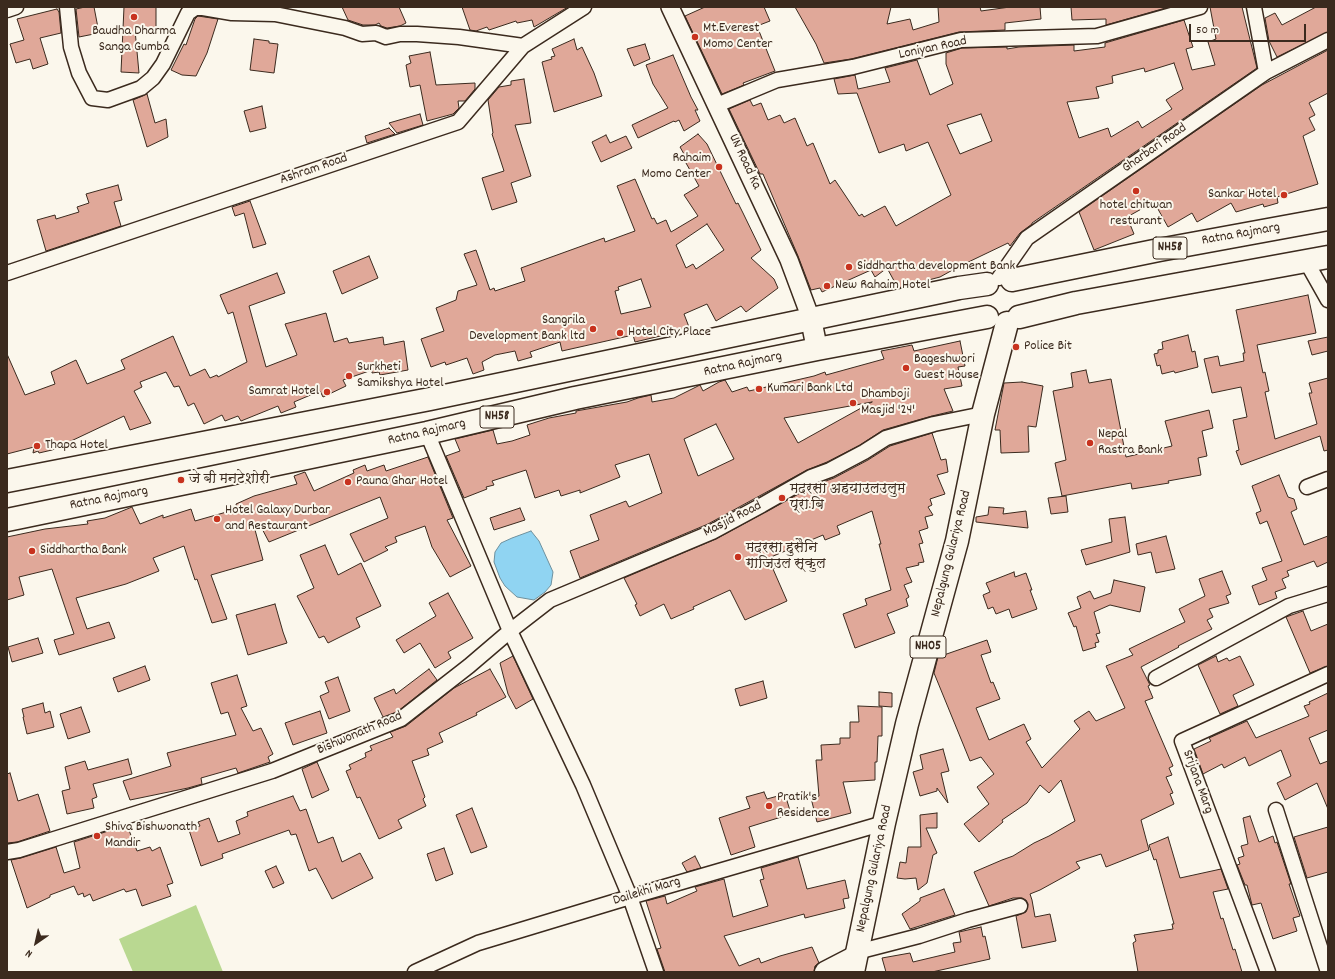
<!DOCTYPE html>
<html>
<head>
<meta charset="utf-8">
<style>
  body { margin:0 }
  #map { position:relative; width:1335px; height:979px; overflow:hidden; background:#fbf7ec; font-family:Dekko,sans-serif }
  canvas { display:block }
  .frame { position:absolute; inset:0; border:8px solid #3b2a1e; pointer-events:none }
  .north { position:absolute; left:16px; top:923px; width:40px; height:40px; -webkit-text-stroke:3px #fbf7ec; paint-order:stroke; rotate:214deg; font-size:11px; font-weight:700; line-height:16px; text-align:center; color:#3b2a1e }
  .north::after { content:''; display:block; margin:auto; width:14px; height:18px; background:#3b2a1e; clip-path:polygon(50% 0,100% 100%,50% 72%,0 100%) }
  .scale { position:absolute; left:1189px; top:24px; width:117px; height:18px; box-sizing:border-box; border:2px solid #3b2a1e; border-top:0; padding-left:5px; font-size:12px; line-height:14px; white-space:nowrap; color:#3b2a1e; -webkit-text-stroke:3px #fbf7ec; paint-order:stroke }
</style>
</head>
<body>
<div id="map">
<canvas width="1335" height="979"></canvas>
<div class="frame"></div>
<div class="north">N</div>
<div class="scale">50 m</div>
</div>
<script>
const context = document.querySelector('canvas').getContext('2d');
context.lineJoin = 'round';
function fill(path, color) { context.fillStyle = color; context.fill(path, 'evenodd'); }
const shape = rows => new Path2D(rows.map(r => 'M' + r).join(''));
function trace(path, color, width, dash) { context.strokeStyle = color; context.lineWidth = width; context.lineCap = dash ? 'butt' : 'round'; context.setLineDash(dash || []); context.stroke(path); }
function drawText(font, color, halo, rows, align = 'center') {
  context.font = font + ' Dekko,"Playpen Sans Deva",sans-serif'; context.lineWidth = 4; context.setLineDash([]); context.textBaseline = 'middle'; context.strokeStyle = halo; context.fillStyle = color; for (const [text, x, y, turn = 0] of rows) {
    context.save(); context.translate(x, y); context.rotate((+turn || 0) * Math.PI / 180); context.textAlign = isNaN(turn) ? turn : align; if (halo) context.strokeText(text, 0, 0); context.fillText(text, 0, 0); context.restore();
  }
}
fill(shape([
  [196,905,223,972,133,972,119,939]
]), '#b9d891');
const water = shape([
  [531,531,539,541,553,572,551,585,545,592,534,600,517,597,505,586,500,578,494,562,495,552,501,543,512,538,531,531]
]);
fill(water, '#90d4f2');
trace(water, '#6e909d', 1);
const building = shape([
  [85,7,94,7,99,33,79,37,76,9,85,7],
  [124,7,156,7,156,28,137,28,137,30,135,30,139,73,121,72,124,7],
  [342,7,399,7,406,23,400,26,387,28,381,26,379,23,375,25,363,25,348,20,342,7],
  [462,7,568,7,534,27,532,20,517,23,516,21,489,30,487,27,476,31,470,30,462,7],
  [705,7,764,7,770,21,757,26,775,71,743,83,744,85,722,94,685,16,705,7],
  [795,7,891,7,887,24,910,19,913,30,939,22,938,7,980,7,981,11,1010,7,1040,7,1041,19,1005,23,1005,30,959,32,851,59,824,63,816,44,795,7],
  [1071,7,1169,7,1106,25,1106,19,1072,20,1071,7],
  [1210,7,1242,7,1257,68,1032,223,1032,224,1020,233,1010,246,1008,243,958,267,940,277,898,288,887,268,875,277,871,270,822,292,820,288,811,290,798,256,769,188,763,174,760,174,729,109,750,100,753,106,761,103,768,120,780,115,784,123,795,118,807,146,813,143,830,184,835,180,859,216,862,214,864,217,885,206,896,226,951,195,928,142,906,151,904,144,879,153,857,93,838,94,834,79,855,75,858,89,890,82,885,68,917,60,930,95,953,84,946,64,946,53,962,48,1007,47,1007,49,1019,47,1074,45,1074,51,1105,47,1105,43,1184,20,1193,47,1186,49,1192,70,1215,65,1208,42,1216,39,1210,7],
  [1174,63,1183,89,1166,100,1172,109,1142,128,1138,121,1111,137,1108,128,1079,138,1067,102,1099,98,1096,87,1113,83,1112,76,1144,68,1145,72,1174,63],
  [981,114,992,141,960,154,947,125,981,114],
  [1316,7,1328,7,1328,32,1277,57,1269,41,1265,18,1275,13,1282,25,1316,7],
  [57,9,59,12,61,33,40,38,48,64,33,69,30,59,16,63,10,44,24,40,17,19,57,9],
  [198,16,218,19,207,53,196,76,182,75,171,70,184,44,186,45,195,19,198,16],
  [254,39,269,41,269,43,278,44,274,73,250,70,254,39],
  [574,39,577,50,582,47,594,73,602,96,554,112,542,62,552,59,551,57,555,56,552,49,574,39],
  [645,44,650,59,634,66,627,49,645,44],
  [1328,50,1328,93,1309,103,1315,115,1309,118,1315,130,1303,136,1318,184,1277,197,1278,203,1264,207,1263,204,1236,212,1231,203,1197,222,1192,213,1168,227,1154,202,1127,217,1134,234,1094,250,1079,212,1262,85,1328,50],
  [430,52,436,85,475,83,475,89,465,101,458,101,459,108,453,114,427,121,420,85,410,87,406,65,411,63,409,56,430,52],
  [673,55,691,97,698,110,695,110,700,121,684,131,679,120,675,122,674,121,638,138,632,125,668,108,653,84,646,65,673,55],
  [524,79,531,123,515,125,531,176,511,183,517,202,492,210,482,178,504,171,492,134,493,133,488,100,499,87,511,85,511,81,524,79],
  [147,94,155,123,166,119,168,137,147,147,133,100,147,94],
  [262,106,266,128,250,132,244,111,262,106],
  [420,114,423,125,397,133,389,123,420,114],
  [389,128,395,134,367,143,365,136,389,128],
  [698,134,707,144,736,204,738,203,743,213,761,250,751,258,774,279,778,288,746,312,741,306,716,321,707,304,684,314,689,327,673,331,673,333,635,342,633,335,562,351,560,342,530,352,532,357,518,361,515,351,495,355,482,362,484,370,473,374,467,358,446,365,445,362,431,367,421,339,444,331,436,308,456,300,458,291,477,285,464,254,476,250,490,290,494,288,495,291,525,281,521,268,604,238,605,242,635,231,617,186,635,179,652,219,654,218,657,224,666,220,671,232,698,216,684,195,699,186,682,156,684,154,680,147,698,134],
  [707,224,724,250,696,269,693,264,686,268,676,245,707,224],
  [641,279,651,307,621,314,615,291,619,290,618,287,641,279],
  [606,135,610,143,626,136,632,148,601,162,592,142,606,135],
  [118,185,122,200,114,202,121,226,46,251,37,220,55,215,56,219,79,212,77,207,89,203,86,194,118,185],
  [250,201,266,244,253,248,244,213,235,216,232,207,250,201],
  [369,256,378,278,342,294,333,271,369,256],
  [277,273,285,293,249,306,266,367,297,355,285,324,326,313,334,342,347,338,349,343,383,337,384,345,404,341,408,370,380,375,379,372,372,373,372,370,343,380,346,386,323,397,320,391,294,402,296,407,281,413,278,406,241,421,238,416,225,421,222,415,204,424,194,403,188,406,179,386,174,387,166,372,140,382,142,387,134,391,151,423,130,430,124,416,52,450,39,453,38,451,33,453,34,447,7,454,7,354,25,395,55,384,51,372,76,360,87,384,125,369,121,360,173,336,190,376,205,369,210,378,217,375,218,377,247,362,233,312,228,314,220,295,277,273],
  [1308,295,1316,333,1257,345,1263,373,1265,372,1269,391,1265,392,1275,439,1317,424,1309,393,1312,393,1309,383,1328,378,1328,450,1324,451,1320,436,1241,465,1236,451,1239,450,1233,420,1247,417,1241,387,1212,393,1204,359,1218,356,1220,366,1244,361,1243,353,1245,353,1236,310,1308,295],
  [1188,335,1192,352,1195,351,1198,367,1175,373,1174,371,1162,374,1160,365,1157,366,1154,354,1158,353,1158,350,1163,349,1162,342,1188,335],
  [1328,337,1328,351,1312,355,1308,341,1328,337],
  [960,341,965,366,958,367,962,386,944,389,953,411,932,416,883,430,860,445,827,462,807,470,708,524,580,578,570,551,599,540,590,515,626,501,629,507,662,493,649,454,615,465,620,477,580,493,580,490,561,496,559,490,535,498,526,470,492,481,494,485,486,487,487,489,464,498,446,456,460,451,455,439,493,430,497,444,512,441,530,435,527,425,549,418,576,413,576,411,627,402,638,398,651,395,652,402,674,398,700,385,703,391,719,382,725,380,732,392,747,387,749,391,814,376,825,372,826,375,884,359,881,351,912,345,914,351,960,341],
  [872,402,798,443,784,418,872,402],
  [716,424,734,459,698,476,684,439,716,424],
  [1086,370,1089,383,1111,379,1126,457,1172,446,1165,421,1209,410,1213,428,1202,431,1207,456,1198,458,1201,475,1168,481,1169,483,1132,489,1131,483,1062,496,1055,463,1066,460,1053,391,1073,387,1071,373,1086,370],
  [1022,382,1043,386,1036,427,1028,426,1029,452,1001,453,1000,430,995,430,1004,383,1022,382],
  [932,433,941,460,946,459,948,472,937,475,945,494,930,499,932,505,928,507,933,515,925,517,928,528,919,531,923,543,919,544,924,562,918,563,919,565,906,568,912,582,904,585,909,597,906,599,908,606,887,614,895,633,855,648,843,614,867,605,865,599,891,590,879,544,881,544,872,511,837,526,840,534,825,540,823,535,771,557,776,567,773,569,787,601,745,620,730,590,693,607,694,609,671,619,664,604,640,616,635,605,637,604,624,578,716,539,815,485,834,478,868,460,890,446,932,433],
  [428,457,453,518,447,520,471,566,450,577,432,547,425,526,395,537,397,542,385,547,388,550,364,562,350,534,388,518,380,497,269,542,259,523,254,526,263,560,211,575,227,619,212,623,197,579,195,580,184,546,153,558,159,571,126,584,76,598,87,629,109,622,115,638,95,644,59,655,54,640,74,634,52,569,19,577,24,595,7,600,7,537,45,529,88,524,87,521,105,518,132,507,140,524,163,515,163,518,191,509,195,521,237,509,236,504,254,496,297,484,294,476,305,472,314,491,354,473,353,470,365,465,367,471,384,465,386,471,428,457],
  [1279,475,1288,497,1294,499,1297,509,1291,512,1304,545,1328,536,1328,562,1317,567,1314,561,1287,571,1289,576,1282,579,1286,588,1275,592,1277,598,1259,605,1252,586,1267,580,1262,568,1282,561,1267,521,1260,524,1256,513,1261,511,1252,486,1279,475],
  [1066,496,1068,512,1051,514,1048,498,1066,496],
  [989,507,1004,508,1003,514,1026,511,1028,528,976,522,976,517,988,515,989,507],
  [520,508,525,520,494,530,490,518,520,508],
  [1125,517,1130,552,1086,565,1081,550,1112,542,1109,519,1125,517],
  [1166,536,1175,569,1156,573,1151,552,1138,555,1136,544,1166,536],
  [325,545,338,575,361,563,381,606,356,618,360,627,328,643,324,636,319,638,297,596,314,588,300,555,325,545],
  [1222,571,1231,594,1226,596,1229,603,1209,609,1213,617,1207,620,1212,629,1178,646,1179,647,1141,667,1150,685,1148,686,1153,698,1145,701,1173,766,1169,768,1172,775,1166,777,1173,793,1170,794,1174,804,1141,820,1149,850,1106,867,1101,854,1076,862,1080,868,1040,890,1030,894,1032,900,1035,917,1050,914,1056,941,1022,948,1016,916,1026,912,1028,904,1026,900,1022,898,1013,898,989,906,974,872,1002,860,1013,856,1034,843,1049,836,1075,821,1061,780,1049,793,1040,785,1027,803,1002,820,1003,822,979,842,964,824,989,804,977,787,994,774,981,757,970,761,934,673,938,657,987,640,991,652,981,655,991,683,993,682,1000,699,976,708,989,740,1024,724,1031,739,1026,742,1042,768,1080,729,1074,721,1089,711,1096,721,1125,708,1106,666,1133,655,1129,649,1185,622,1179,609,1205,596,1199,579,1222,571],
  [1014,572,1015,577,1026,573,1032,590,1030,590,1037,609,1012,618,1009,609,996,614,993,607,988,609,983,595,990,592,986,583,1014,572],
  [1114,580,1145,587,1140,612,1110,605,1094,612,1100,633,1096,634,1099,642,1095,643,1096,647,1083,651,1076,626,1074,627,1068,613,1081,608,1077,597,1090,591,1094,599,1111,593,1114,580],
  [448,593,473,638,448,652,451,658,435,668,420,643,404,653,396,640,436,616,429,603,448,593],
  [275,604,283,632,287,643,248,655,236,615,275,604],
  [1303,611,1311,631,1328,624,1328,666,1310,673,1286,617,1303,611],
  [38,638,43,653,12,662,8,647,38,638],
  [513,656,533,699,516,709,508,694,500,663,513,656],
  [1216,656,1218,662,1227,658,1229,661,1240,656,1254,685,1233,695,1238,706,1220,714,1198,665,1216,656],
  [145,666,150,680,118,692,113,678,145,666],
  [429,669,437,680,397,712,383,717,374,698,394,689,396,694,429,669],
  [490,669,506,697,476,713,477,715,439,733,443,742,427,749,429,755,412,761,425,797,423,799,426,806,398,820,402,828,379,839,360,797,357,798,346,771,351,769,349,765,366,757,365,753,372,750,370,746,393,737,390,732,406,726,454,688,490,669],
  [237,675,247,706,241,708,253,731,261,728,273,754,268,757,270,762,238,773,236,768,201,778,202,784,188,788,130,800,123,781,171,766,167,753,236,735,228,712,221,714,211,683,237,675],
  [338,677,350,711,329,719,320,696,329,692,325,682,338,677],
  [763,681,767,698,740,706,735,689,763,681],
  [879,692,892,693,892,707,879,706,879,692],
  [1328,693,1328,730,1309,738,1320,764,1328,761,1328,809,1317,783,1285,800,1277,783,1291,776,1281,750,1249,766,1245,757,1224,768,1222,764,1203,774,1194,749,1211,741,1209,738,1247,721,1256,738,1309,716,1304,706,1310,704,1309,702,1328,693],
  [43,703,45,713,50,711,54,727,27,734,23,717,24,717,22,709,43,703],
  [858,706,882,707,882,736,878,736,877,762,875,762,875,780,843,782,851,813,817,822,811,798,819,796,816,760,822,760,821,745,840,744,840,738,850,738,850,722,859,722,858,706],
  [81,707,90,732,68,739,60,714,81,707],
  [320,711,327,733,293,745,285,723,320,711],
  [943,749,949,771,941,773,948,803,937,788,937,791,920,796,913,772,923,769,920,755,943,749],
  [128,759,132,774,93,784,97,797,92,799,94,808,67,814,62,791,70,789,65,767,85,761,88,770,128,759],
  [317,762,329,790,312,798,302,769,317,762],
  [10,773,18,801,38,794,50,831,17,842,7,843,7,774,10,773],
  [764,792,767,799,785,794,791,814,749,827,755,847,731,855,719,818,750,808,746,797,764,792],
  [293,796,300,811,306,809,318,843,333,837,342,862,360,853,373,878,332,899,316,868,309,871,296,834,291,835,289,830,222,854,223,858,201,866,189,830,200,826,198,822,209,818,218,842,240,834,236,821,248,816,247,812,293,796],
  [472,808,487,847,471,853,456,815,472,808],
  [937,813,937,828,926,828,937,853,933,855,927,883,918,890,916,878,905,879,897,878,900,862,906,863,908,847,921,847,920,815,937,813],
  [1250,816,1259,842,1273,836,1275,843,1277,842,1291,884,1289,884,1300,916,1293,918,1297,931,1273,939,1261,903,1252,905,1247,885,1245,885,1237,865,1240,864,1238,858,1244,856,1241,846,1248,844,1243,818,1250,816],
  [127,825,137,851,150,847,152,851,160,847,173,883,167,885,171,896,142,906,136,889,126,892,124,889,93,901,90,894,84,897,83,893,78,895,74,886,50,895,50,897,27,908,11,860,21,858,56,847,64,873,80,868,74,842,127,825],
  [1328,827,1328,872,1307,878,1294,837,1328,827],
  [1168,837,1180,878,1221,869,1228,889,1213,892,1221,919,1223,918,1233,950,1235,949,1242,972,1138,972,1133,943,1136,941,1134,935,1173,929,1172,924,1174,924,1156,859,1154,860,1149,845,1168,837],
  [444,848,453,874,436,881,427,854,444,848],
  [695,856,701,868,687,872,682,863,695,856],
  [798,857,807,889,845,880,849,898,843,899,845,908,805,918,804,914,724,936,739,966,759,958,761,963,780,956,812,947,819,963,815,966,814,972,665,972,657,949,661,948,646,901,665,896,667,904,697,891,695,887,724,879,733,917,768,906,760,880,764,879,761,868,798,857],
  [276,866,284,883,273,888,265,871,276,866],
  [944,889,955,915,910,929,902,914,920,901,920,898,944,889],
  [981,927,983,937,985,936,990,959,932,972,886,972,882,958,910,953,913,962,955,952,953,943,961,942,959,932,981,927]
]);
fill(building, '#e0a899');
trace(building, '#3b2a1e', 1);
const minor = shape([
  [67,7,71,47,79,73,92,98,108,100,141,88,153,78,163,64,188,13,195,8,203,8,232,13,275,14,345,28,362,34,376,33,386,37,400,34,417,34,459,37,523,46],
  [1254,7,1266,72],
  [7,10,16,7],
  [717,105,777,80,853,67,961,40,1097,36,1200,7],
  [1306,261,1328,300],
  [7,273,458,122,523,46,584,7],
  [999,278,1027,238,1266,72,1328,40],
  [1307,487,1328,479],
  [1156,678,1289,606,1328,594],
  [1276,810,1328,972],
  [7,852,19,850,272,771,401,719,469,666,510,631,427,433],
  [857,952,919,936,968,920,1020,906],
  [415,972,478,943,630,897,884,823],
  [656,972,630,897,583,785,510,631,550,600,712,532,762,505,811,477,830,470,864,452,886,438,934,424,983,414],
  [1268,972,1182,741,1328,674]
]);
const tertiary = shape([
  [670,7,789,260,811,319]
]);
const secondary = shape([
  [811,319,817,349],
  [825,972,856,956]
]);
const primary = shape([
  [853,972,884,823,907,724,957,541,983,414,1007,323]
]);
const trunk = shape([
  [1012,280,1159,250,1328,219],
  [1019,317,1076,303,1328,257],
  [7,481,430,399,959,288,987,284],
  [7,520,427,433,575,398,817,349,987,317]
]);
trace(minor, '#3b2a1e', 17);
trace(tertiary, '#3b2a1e', 20);
trace(secondary, '#3b2a1e', 23);
trace(primary, '#3b2a1e', 25);
trace(trunk, '#3b2a1e', 25);
trace(minor, '#fbf7ec', 14);
trace(tertiary, '#fbf7ec', 17);
trace(secondary, '#fbf7ec', 20);
trace(primary, '#fbf7ec', 22);
trace(trunk, '#fbf7ec', 22);
for (const [x, y, r, color] of [
  [134,17,4,"#c8321e"],
  [695,37,4,"#c8321e"],
  [719,167,4,"#c8321e"],
  [1136,191,4,"#c8321e"],
  [1284,195,4,"#c8321e"],
  [849,267,4,"#c8321e"],
  [827,286,4,"#c8321e"],
  [593,329,4,"#c8321e"],
  [620,333,4,"#c8321e"],
  [1016,347,4,"#c8321e"],
  [906,368,4,"#c8321e"],
  [349,376,4,"#c8321e"],
  [759,389,4,"#c8321e"],
  [327,392,4,"#c8321e"],
  [853,403,4,"#c8321e"],
  [1090,443,4,"#c8321e"],
  [37,446,4,"#c8321e"],
  [181,480,4,"#c8321e"],
  [348,482,4,"#c8321e"],
  [782,498,4,"#c8321e"],
  [217,519,4,"#c8321e"],
  [32,551,4,"#c8321e"],
  [738,557,4,"#c8321e"],
  [769,806,4,"#c8321e"],
  [97,836,4,"#c8321e"]
]) { const dot = new Path2D(); dot.arc(x, y, r, 0, 2 * Math.PI); context.fillStyle = color; context.fill(dot); trace(dot, '#fbf7ec', 1.5); }
for (const [x, y, w] of [
  [1170,248,34],
  [497,417,34],
  [928,647,36]
]) { const box = new Path2D(); box.roundRect(x - w / 2, y - 11, w, 22, 3); context.fillStyle = '#fbf7ec'; context.fill(box); trace(box, '#3b2a1e', 1); }
drawText('bold 13px', '#3b2a1e', null, [
  ["NH58",1170,248],
  ["NH58",497,417],
  ["NH05",928,647]
]);
drawText('14px', '#3b2a1e', '#fbf7ec', [
  ["Mt.Everest",703,29],
  ["Momo Center",703,45],
  ["Baudha Dharma",134,32,"center"],
  ["Sanga Gumba",134,48,"center"],
  ["Rahaim",711,159,"right"],
  ["Momo Center",711,175,"right"],
  ["Sankar Hotel",1276,195,"right"],
  ["hotel chitwan",1136,206,"center"],
  ["resturant",1136,222,"center"],
  ["Siddhartha development Bank",857,267],
  ["New Rahaim Hotel",835,286],
  ["Sangrila",585,321,"right"],
  ["Development Bank ltd",585,337,"right"],
  ["Hotel City Place",628,333],
  ["Police Bit",1024,347],
  ["Bageshwori",914,360],
  ["Guest House",914,376],
  ["Surkheti",357,368],
  ["Samikshya Hotel",357,384],
  ["Kumari Bank Ltd",767,389],
  ["Samrat Hotel",319,392,"right"],
  ["Dhamboji",861,395],
  ["Masjid '24'",861,411],
  ["Nepal",1098,435],
  ["Rastra Bank",1098,451],
  ["Thapa Hotel",45,446],
  ["जे बी मनटेशोरी",189,480],
  ["Pauna Ghar Hotel",356,482],
  ["मदरसा अहयाउलउलुम",790,490],
  ["प्रा.बि",790,506],
  ["Hotel Galaxy Durbar",225,511],
  ["and Restaurant",225,527],
  ["मदरसा हुसैनि",746,549],
  ["गाजिउल स्कुल",746,565],
  ["Siddhartha Bank",40,551],
  ["Pratik's",777,798],
  ["Residence",777,814],
  ["Shiva Bishwonath",105,828],
  ["Mandir",105,844]
], 'left');
drawText('14px', '#3b2a1e', '#fbf7ec', [
  ["Loniyan Road",933,49,-12],
  ["Gharbari Road",1155,149,-35],
  ["UN Road Ka",744,162,65],
  ["Ashram Road",314,170,-19],
  ["Ratna Rajmarg",1241,235,-10],
  ["Ratna Rajmarg",743,365,-12],
  ["Ratna Rajmarg",427,433,-13],
  ["Ratna Rajmarg",109,499,-11],
  ["Masjid Road",733,520,-27],
  ["Nepalgung Gulariya Road",952,554,-76],
  ["Bishwonath Road",360,734,-23],
  ["Srijana Marg",1197,782,70],
  ["Nepalgung Gulariya Road",875,869,-78],
  ["Dailekhi Marg",647,892,-17]
]);
</script>
</body>
</html>
